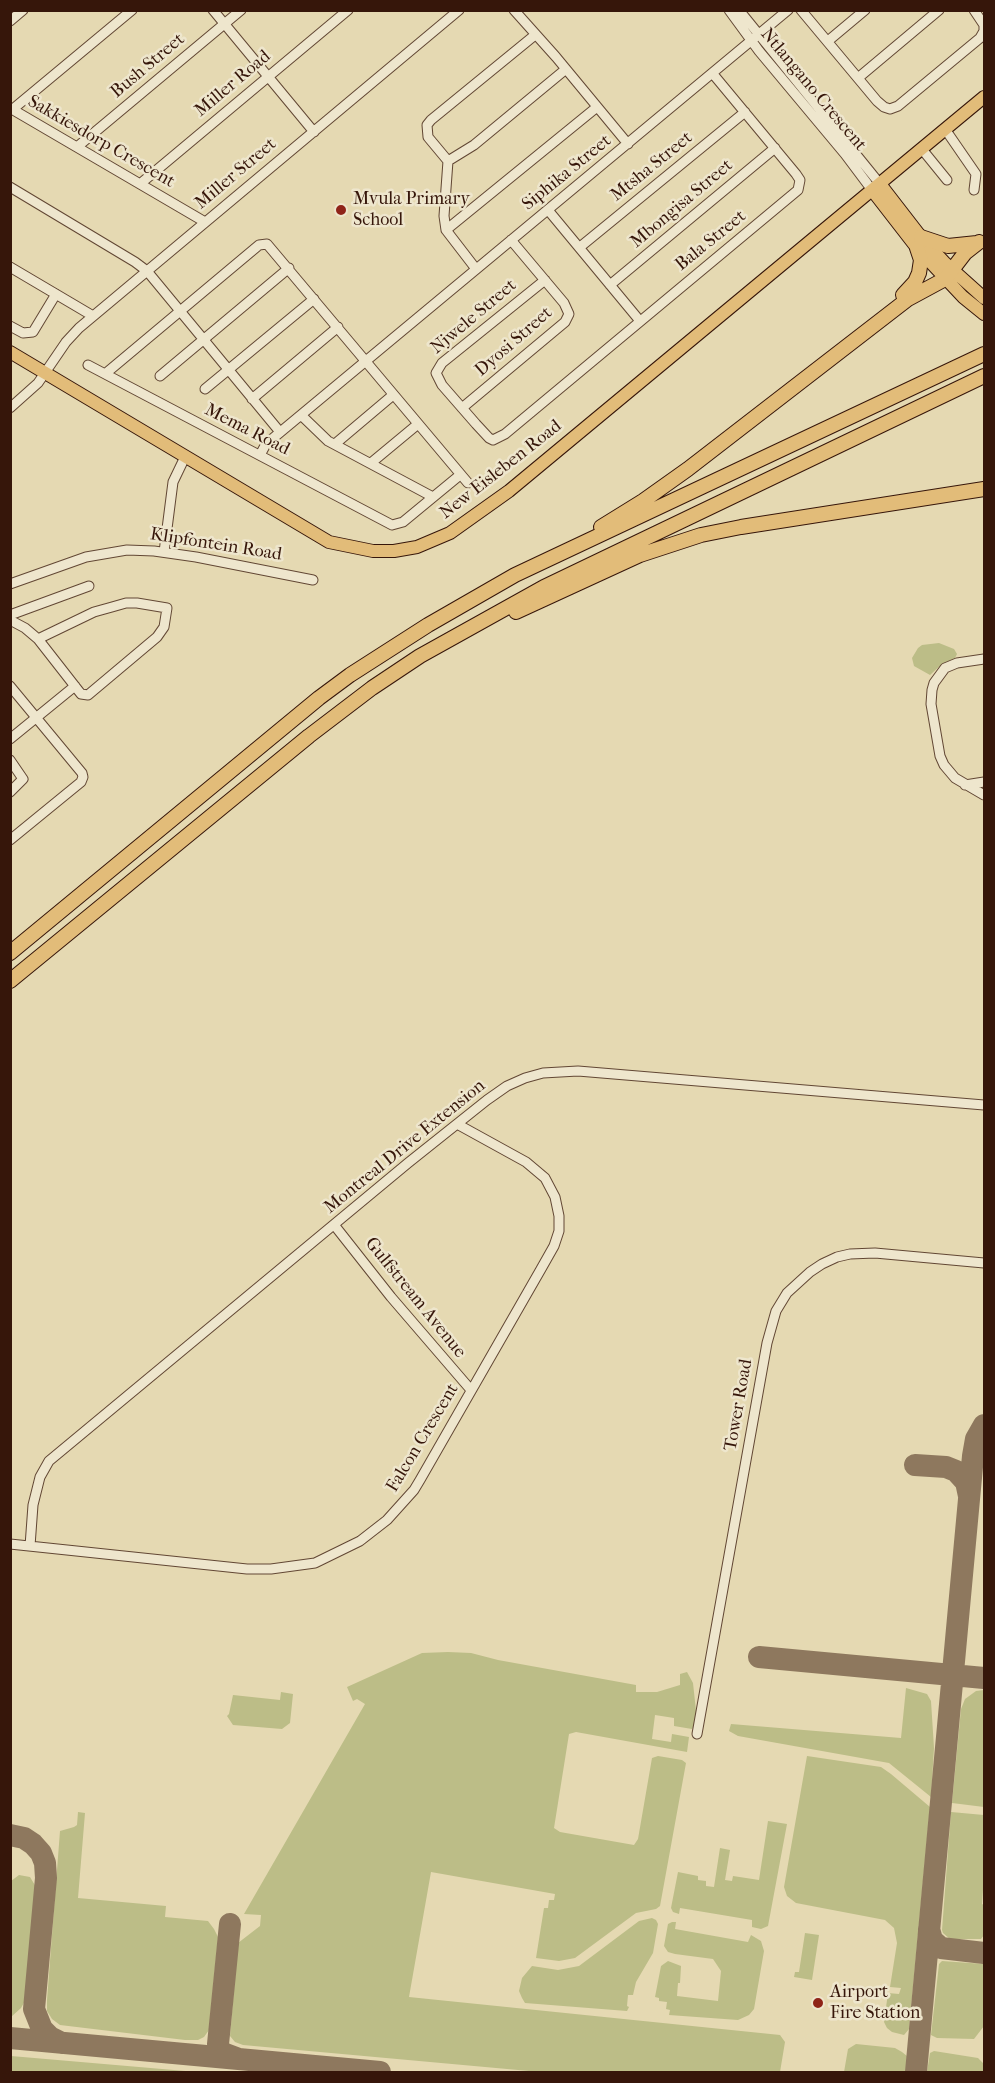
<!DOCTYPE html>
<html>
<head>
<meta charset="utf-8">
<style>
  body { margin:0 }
  #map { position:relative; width:995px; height:2083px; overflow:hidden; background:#e5d9b2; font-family:"IM FELL French Canon",serif }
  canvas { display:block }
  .frame { position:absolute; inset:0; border:12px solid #36160a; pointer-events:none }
</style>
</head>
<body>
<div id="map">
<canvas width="995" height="2083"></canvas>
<div class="frame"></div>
</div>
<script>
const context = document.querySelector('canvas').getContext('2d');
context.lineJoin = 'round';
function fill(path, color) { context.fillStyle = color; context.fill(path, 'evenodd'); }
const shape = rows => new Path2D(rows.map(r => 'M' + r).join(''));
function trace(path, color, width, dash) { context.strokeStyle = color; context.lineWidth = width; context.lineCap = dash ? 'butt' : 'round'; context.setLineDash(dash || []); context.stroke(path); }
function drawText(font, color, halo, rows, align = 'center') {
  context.font = font + ' "IM FELL French Canon",serif'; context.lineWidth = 5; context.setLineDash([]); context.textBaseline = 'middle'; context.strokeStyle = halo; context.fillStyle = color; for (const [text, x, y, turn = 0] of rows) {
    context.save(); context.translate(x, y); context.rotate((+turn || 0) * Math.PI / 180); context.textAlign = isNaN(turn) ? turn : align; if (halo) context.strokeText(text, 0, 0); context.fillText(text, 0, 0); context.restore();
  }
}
fill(shape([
  [939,643,954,649,957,654,955,658,942,664,930,675,914,666,912,658,918,648,922,645],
  [448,1652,471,1653,498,1660,636,1685,636,1692,657,1692,680,1685,680,1674,687,1672,693,1683,697,1720,692,1729,674,1726,674,1718,655,1715,652,1739,671,1742,672,1734,689,1737,687,1752,576,1732,569,1734,554,1828,560,1832,634,1845,638,1839,652,1758,658,1756,682,1760,686,1763,660,1906,656,1909,636,1913,575,1958,559,1961,536,1958,544,1908,548,1908,549,1900,554,1900,555,1894,431,1872,409,1997,780,2035,785,2042,780,2072,540,2072,243,2045,235,2042,230,2036,238,1943,260,1926,261,1915,244,1914,365,1704,357,1699,353,1701,347,1687,422,1653],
  [906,1688,927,1694,931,1701,934,1748,931,1797,889,1763,738,1736,729,1731,731,1724,901,1738],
  [984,1690,984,1807,952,1803,961,1709,965,1699,976,1691],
  [281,1692,293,1694,290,1723,282,1729,233,1725,227,1716,229,1714,233,1695,280,1700],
  [807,1756,881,1767,891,1774,930,1807,909,2029,904,2035,892,2032,887,2028,884,2022,888,1993,899,1994,901,1988,890,1987,897,1943,894,1928,885,1920,796,1903,787,1896,784,1887],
  [78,1812,85,1813,78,1898,166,1906,165,1917,208,1921,214,1929,218,1937,209,2030,204,2037,198,2040,185,2040,60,2025,52,2019,47,2011,47,2000,60,1831,74,1827,77,1825],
  [951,1812,984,1815,984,1875,982,1904,984,1905,984,1935,981,1939,950,1939,943,1933,942,1930],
  [768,1821,787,1824,768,1926,761,1929,752,1927,752,1920,680,1908,679,1914,673,1912,671,1908,678,1872,698,1876,698,1880,706,1881,706,1886,714,1887,720,1848,730,1850,725,1880,732,1881,733,1876,759,1880],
  [19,1875,30,1877,36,1887,26,1999,21,2008,11,2017,11,1881],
  [652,1918,656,1920,658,1924,653,1953,636,1982,633,1995,628,1995,627,2006,629,2007,627,2011,525,2003,522,1998,519,1991,522,1978,532,1966,558,1970,579,1966,639,1921],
  [672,1922,676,1922,675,1929,748,1942,751,1935,761,1941,764,1951,754,2009,749,2015,738,2020,669,2015,670,2010,666,2009,667,2002,659,2001,659,1998,655,1997,661,1966,668,1961,681,1966,680,1983,678,1983,677,1996,718,2001,721,1971,713,1959,675,1954,668,1952,664,1946,668,1924],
  [805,1933,819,1935,812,1980,794,1977,795,1972,799,1972],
  [942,1961,984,1964,984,2026,974,2039,937,2038,931,2035,939,1964],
  [856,2044,895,2048,902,2052,907,2056,906,2072,844,2072,848,2049],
  [934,2051,978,2058,984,2064,984,2072,927,2072,930,2053],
  [10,2056,11,2056,197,2072,11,2072]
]), '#bcbd87');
trace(shape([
  [915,1465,946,1467,956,1471,966,1482,969,1496],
  [759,1657,984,1678],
  [10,1835,24,1838,33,1844,41,1853,45,1863,46,1878,34,2009,42,2029,50,2037,62,2043],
  [230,1924,218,2044,219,2048,223,2053,239,2059],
  [929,1929,932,1940,941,1948,984,1953],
  [10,2038,380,2072],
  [916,2072,973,1456,976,1439,984,1425]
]), '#8e785e', 22);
const minor = shape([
  [213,10,314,132],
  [514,10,556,57,628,144],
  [729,10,759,51,845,154,872,190],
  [739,10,880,184],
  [801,10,877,101,884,107,890,109,898,106,980,38,984,31,984,25,974,10],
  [10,21,23,10],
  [828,41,865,10],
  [858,78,939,10],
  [10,108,205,222],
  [13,109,132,10],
  [945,129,976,174,974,190],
  [77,147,241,10],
  [921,148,947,180],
  [448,161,474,145,566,69],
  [140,184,348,10],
  [10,187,135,262,147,271,280,432],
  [548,210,640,321],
  [446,230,597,107],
  [580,247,745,112],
  [10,267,93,316],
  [476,269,446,230,444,216,448,161,428,137,427,125,431,120,535,35],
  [545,280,442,363,436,373,442,385,476,424,489,438,493,440,505,434,798,190,800,180,796,174,713,74],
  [610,285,775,148],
  [10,326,23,333,33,332,56,294],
  [88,365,392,525,403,522,460,475],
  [105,374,259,245,267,244,468,483],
  [160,376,289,268],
  [205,389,314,299],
  [252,399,338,327],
  [10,408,38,383,66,342,79,328,459,10],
  [462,408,565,322,569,314,564,303,511,240],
  [301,415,328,441,433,497],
  [335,444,393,395],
  [260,455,266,444,788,10],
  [371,463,418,424],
  [164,552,173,482,185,457],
  [10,584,86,557,127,550,154,551,196,557,313,580],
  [10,615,89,586],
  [10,620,25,628,38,639,94,612,112,607,126,603,137,603,167,608,164,627,157,637,88,695,81,694,38,639],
  [984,659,957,663,945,668,934,683,932,690,931,704,940,756,944,765,955,778,984,795],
  [10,686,82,773,83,777,81,782,10,840],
  [10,739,75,686],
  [10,760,23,779,10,792],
  [965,785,984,782],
  [335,1226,391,1297,471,1390],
  [10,1544,247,1569,271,1569,315,1563,360,1541,387,1520,414,1490,420,1480,541,1269,554,1246,559,1231,559,1216,555,1197,545,1178,526,1162,457,1124],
  [30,1546,33,1505,40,1477,49,1461,408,1163,487,1100,507,1086,525,1078,543,1073,578,1071,984,1105],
  [697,1734,767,1343,776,1311,787,1293,810,1272,822,1264,837,1257,850,1254,875,1253,984,1263]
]);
const major = shape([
  [880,184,921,237,945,263,984,298],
  [872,190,917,248,963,297,984,314],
  [10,352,329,542,373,551,394,551,417,547,450,533,509,491,984,97]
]);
const highway = shape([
  [921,237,948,246,977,243],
  [903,295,915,282,919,273,921,260,917,248],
  [601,527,643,501,688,469,908,299,945,279,965,253,979,242],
  [516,612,640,555,701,535,741,527,984,489],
  [10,953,319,698,350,675,428,625,515,575,984,354],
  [10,981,309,736,372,688,420,656,544,587,984,376]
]);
trace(minor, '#624734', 11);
trace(major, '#36160a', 14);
trace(highway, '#36160a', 16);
trace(minor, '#eee6cd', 9);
trace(major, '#e2bc79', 12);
trace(highway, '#e2bc79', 14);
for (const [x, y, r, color] of [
  [341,210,6,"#8f2418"],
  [818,2003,6,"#8f2418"]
]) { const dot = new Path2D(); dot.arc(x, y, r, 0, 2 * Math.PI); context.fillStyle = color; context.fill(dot); trace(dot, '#eee6cd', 2); }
drawText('18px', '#36160a', '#eee6cd', [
  ["Bush Street",148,66,-40],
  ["Miller Road",233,84,-40],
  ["Ntlangano Crescent",813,90,50],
  ["Sakkiesdorp Crescent",101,142,30],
  ["Mtsha Street",652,167,-39],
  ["Siphika Street",567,173,-39],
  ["Miller Street",236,174,-40],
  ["Mbongisa Street",682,204,-40],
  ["Bala Street",711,241,-39],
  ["Njwele Street",474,317,-40],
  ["Dyosi Street",514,342,-41],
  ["Mema Road",247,430,27],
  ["New Eisleben Road",501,470,-38],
  ["Klipfontein Road",216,545,9],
  ["Montreal Drive Extension",405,1147,-39],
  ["Gulfstream Avenue",415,1298,51],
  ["Tower Road",739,1405,-80],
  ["Falcon Crescent",423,1438,-59]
]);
drawText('18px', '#36160a', '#eee6cd', [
  ["Mvula Primary",353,200],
  ["School",353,221],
  ["Airport",830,1993],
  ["Fire Station",830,2014]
], 'left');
</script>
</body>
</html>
